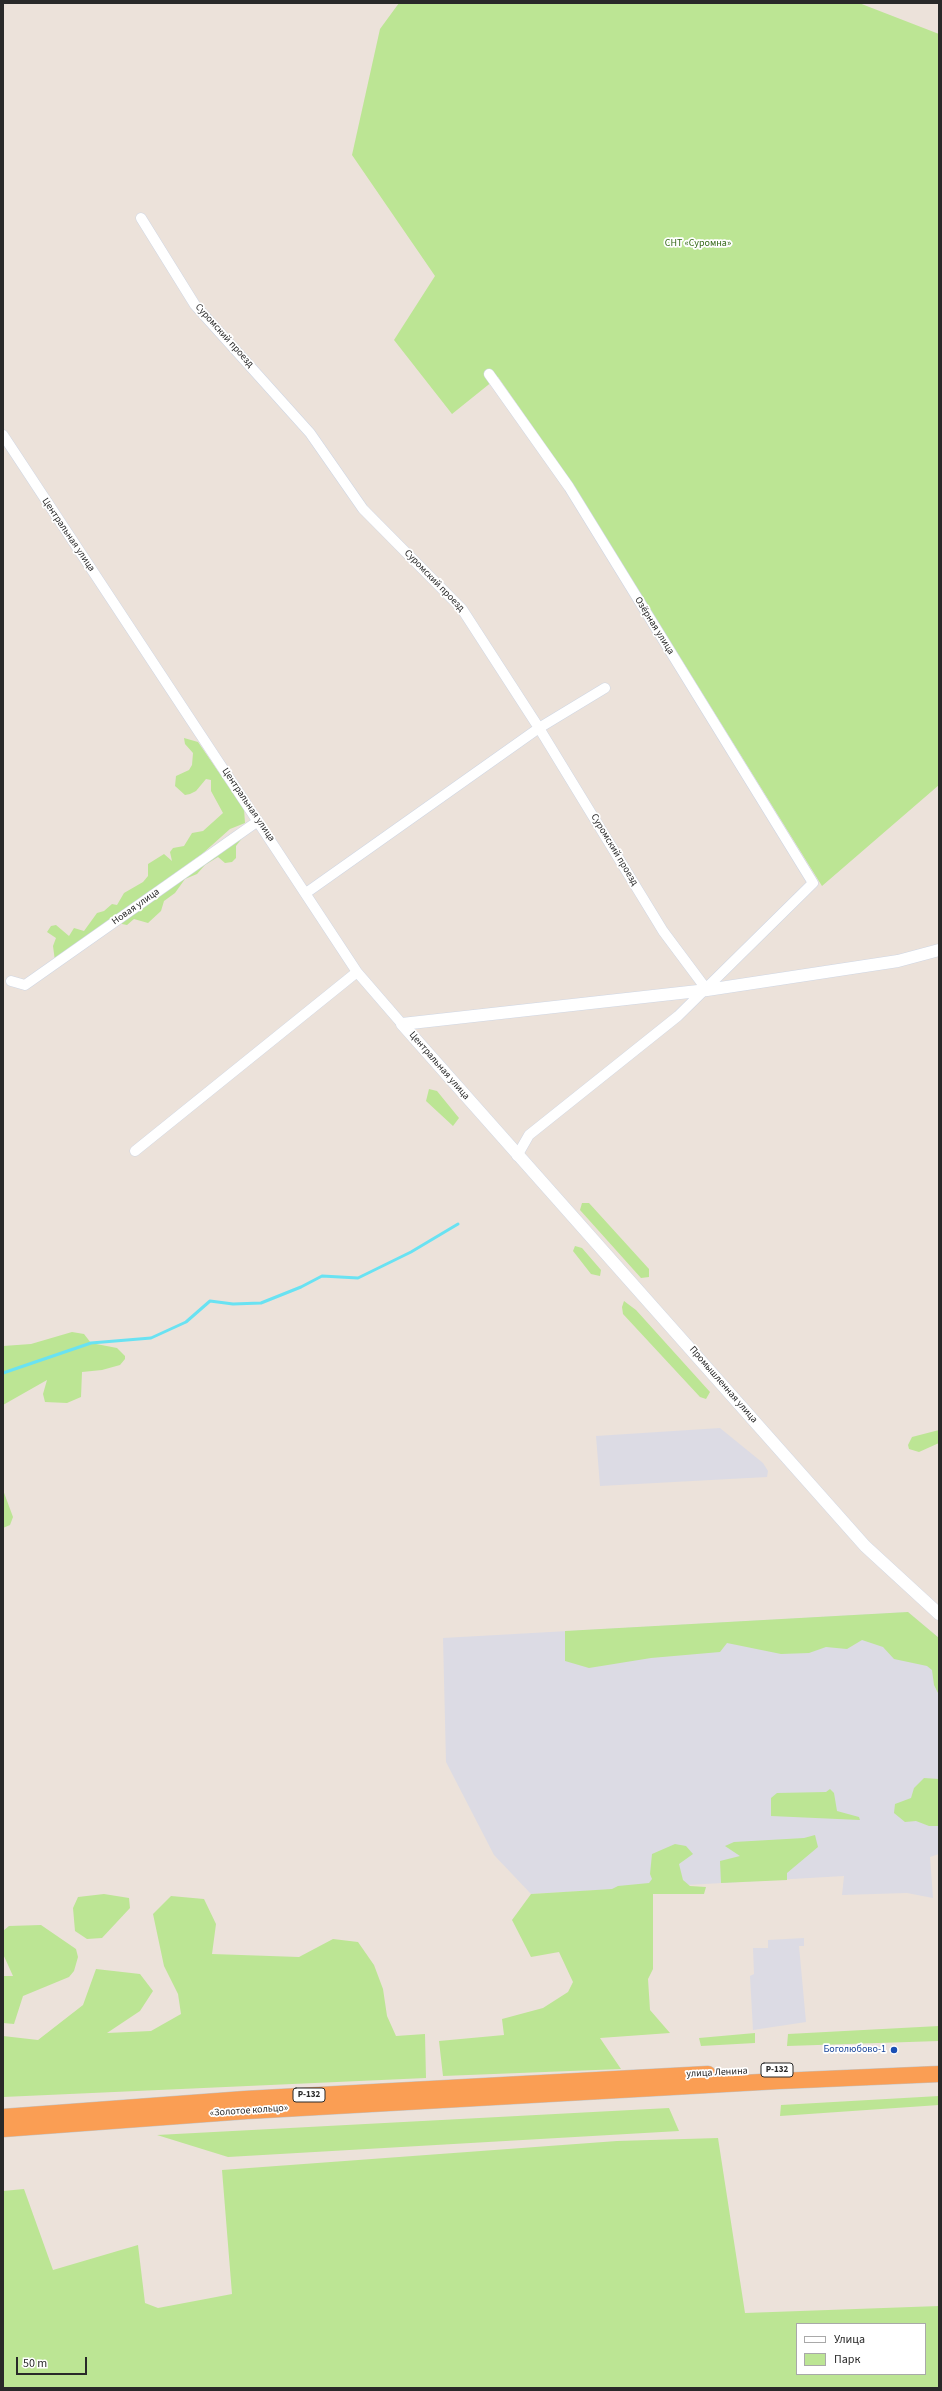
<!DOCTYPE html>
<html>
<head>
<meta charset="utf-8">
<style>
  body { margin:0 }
  #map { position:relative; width:942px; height:2391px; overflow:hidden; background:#ece2da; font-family:"Source Sans 3",sans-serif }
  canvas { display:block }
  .frame { position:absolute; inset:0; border:4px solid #292929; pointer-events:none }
  .legend { position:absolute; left:796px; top:2323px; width:130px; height:52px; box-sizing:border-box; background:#fff; border:1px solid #a9a9a9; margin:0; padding:5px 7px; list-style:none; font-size:12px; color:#292929 }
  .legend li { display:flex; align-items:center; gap:8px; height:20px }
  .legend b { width:20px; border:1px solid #a9a9a9 }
  .scale { position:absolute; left:16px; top:2357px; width:71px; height:18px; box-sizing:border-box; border:2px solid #292929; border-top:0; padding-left:5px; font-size:12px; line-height:14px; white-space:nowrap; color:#292929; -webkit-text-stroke:3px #fff; paint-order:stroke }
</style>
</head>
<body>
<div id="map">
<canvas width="942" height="2391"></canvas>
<div class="frame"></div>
<ul class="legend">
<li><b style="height:5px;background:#fff"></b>Улица</li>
<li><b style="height:11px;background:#bce594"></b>Парк</li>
</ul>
<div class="scale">50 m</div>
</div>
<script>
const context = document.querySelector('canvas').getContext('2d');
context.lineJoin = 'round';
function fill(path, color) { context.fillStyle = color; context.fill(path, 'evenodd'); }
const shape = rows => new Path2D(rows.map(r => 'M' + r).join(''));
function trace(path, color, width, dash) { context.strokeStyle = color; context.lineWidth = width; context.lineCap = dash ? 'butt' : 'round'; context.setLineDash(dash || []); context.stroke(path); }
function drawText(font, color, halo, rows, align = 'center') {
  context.font = font + ' "Source Sans 3",sans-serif'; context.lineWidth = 3.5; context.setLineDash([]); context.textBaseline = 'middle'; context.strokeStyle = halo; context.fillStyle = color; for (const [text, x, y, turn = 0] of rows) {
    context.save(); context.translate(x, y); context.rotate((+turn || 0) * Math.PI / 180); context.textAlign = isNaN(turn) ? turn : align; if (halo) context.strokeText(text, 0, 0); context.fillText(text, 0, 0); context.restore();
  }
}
fill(shape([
  [720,1428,763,1463,768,1471,767,1477,600,1486,596,1436],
  [908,1612,939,1638,939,1854,930,1857,933,1898,907,1893,842,1895,844,1876,531,1894,494,1855,446,1762,443,1638],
  [804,1938,804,1946,799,1946,806,2022,753,2030,750,1976,754,1974,753,1948,768,1948,768,1940]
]), '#dcdbe4');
fill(shape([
  [399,3,859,3,939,34,939,785,822,886,570,480,498,377,452,414,394,340,435,276,352,155,380,29],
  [184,738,198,742,244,809,245,823,230,829,202,854,76,944,55,961,53,946,56,938,47,932,51,926,56,925,69,936,74,928,84,931,97,913,104,911,112,904,117,905,124,893,143,882,148,876,148,864,164,854,172,861,170,852,173,848,184,846,192,833,203,831,223,813,211,791,211,780,206,779,196,791,190,794,185,795,175,786,176,776,189,770,192,765,193,753,185,744],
  [243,837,236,846,236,858,232,862,225,863,218,857,205,865,197,874,185,879,175,893,164,901,161,911,148,923,134,919,127,925,122,924,121,921],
  [429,1089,437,1091,459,1118,453,1126,426,1101],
  [582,1203,589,1203,649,1269,649,1277,641,1278,580,1210],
  [575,1246,582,1248,601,1270,600,1276,591,1274,573,1251],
  [624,1301,636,1310,710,1392,706,1399,700,1397,623,1314,622,1307],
  [72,1332,84,1334,91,1343,117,1348,125,1356,125,1359,120,1365,102,1370,82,1372,81,1397,67,1403,45,1402,43,1394,47,1380,3,1405,3,1346,31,1344],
  [939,1430,939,1443,919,1452,909,1449,908,1445,912,1437],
  [3,1490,13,1517,10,1525,3,1528],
  [908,1612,939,1638,939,1695,934,1685,932,1670,927,1666,894,1659,883,1647,862,1640,847,1649,826,1647,809,1653,781,1654,727,1643,720,1652,651,1658,589,1668,565,1661,565,1631],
  [924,1778,939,1779,939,1826,929,1826,916,1821,905,1822,894,1813,895,1804,911,1798,914,1788],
  [830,1789,834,1793,837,1811,859,1817,860,1820,771,1816,771,1798,777,1793,826,1792],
  [815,1835,818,1847,787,1873,787,1880,721,1883,720,1861,740,1856,725,1846,734,1842,804,1838],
  [675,1844,686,1846,693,1854,679,1864,683,1880,690,1886,706,1887,704,1894,653,1894,653,1969,648,1979,650,2010,670,2033,600,2038,621,2069,443,2076,439,2041,504,2035,502,2019,543,2008,568,1992,573,1982,559,1952,531,1957,512,1920,531,1894,612,1889,618,1886,649,1883,652,1879,650,1874,652,1854],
  [104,1894,129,1898,130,1908,102,1938,87,1939,75,1931,73,1908,78,1897],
  [171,1896,204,1899,216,1924,212,1954,299,1957,333,1939,358,1942,374,1965,383,1989,387,2016,396,2036,425,2034,426,2078,3,2097,3,2036,38,2040,83,2005,96,1969,140,1974,153,1991,140,2011,107,2033,151,2031,181,2014,178,1994,164,1966,153,1914],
  [41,1925,76,1949,78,1957,74,1971,69,1977,23,1996,14,2024,3,2023,3,1976,13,1976,3,1954,3,1931,9,1926],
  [939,2026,939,2041,787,2046,788,2034],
  [755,2033,755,2043,701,2046,699,2038],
  [939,2096,939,2105,780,2116,781,2105],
  [669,2108,679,2131,228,2157,157,2135],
  [718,2138,745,2313,939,2306,939,2388,3,2388,3,2191,24,2189,53,2270,138,2245,145,2303,158,2308,232,2294,222,2170,617,2141],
  [797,2324,925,2324,925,2374,797,2374]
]), '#bce594');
trace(shape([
  [3,1373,91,1343,151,1338,186,1322,210,1301,233,1304,261,1303,301,1287,322,1276,358,1278,411,1252,458,1224]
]), '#69e2f2', 3);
const minor = shape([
  [141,218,195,305,310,433,363,509,462,609,539,728,663,931,707,990],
  [489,374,569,487,813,883,678,1016,529,1135,517,1156],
  [3,435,357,972,402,1024],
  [306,893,539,728,605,688],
  [11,981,25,985,258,821],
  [135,1151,357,972]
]);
const tertiary = shape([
  [402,1024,865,1546,939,1614],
  [402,1024,707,990,898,961,939,950]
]);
const trunk = shape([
  [3,2117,245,2099,708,2074],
  [3,2129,247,2111,779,2081,939,2074]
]);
trace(minor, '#cfd6e3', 11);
trace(tertiary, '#cfd6e3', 13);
trace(trunk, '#c3c3c3', 17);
trace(minor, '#fff', 10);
trace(tertiary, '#fff', 12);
trace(trunk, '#fa9e54', 16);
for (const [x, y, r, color] of [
  [894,2050,4,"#1a4fb4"]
]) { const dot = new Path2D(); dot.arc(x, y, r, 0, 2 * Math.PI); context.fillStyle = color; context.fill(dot); trace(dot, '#fff', 1.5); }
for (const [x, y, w] of [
  [777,2070,32],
  [309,2095,32]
]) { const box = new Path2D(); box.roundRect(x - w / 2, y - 7, w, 14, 3); context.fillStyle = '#fff'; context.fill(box); trace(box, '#292929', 1); }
drawText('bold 9px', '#292929', null, [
  ["Р-132",777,2070],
  ["Р-132",309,2095]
]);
drawText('10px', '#346817', '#fff', [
  ["СНТ «Суромна»",698,244]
]);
drawText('10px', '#292929', '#fff', [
  ["Суромский проезд",224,336,48],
  ["Центральная улица",68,535,56],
  ["Суромский проезд",434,581,46],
  ["Озёрная улица",654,626,58],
  ["Центральная улица",248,805,56],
  ["Суромский проезд",614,850,59],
  ["Новая улица",136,907,-35],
  ["Центральная улица",439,1066,49],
  ["Промышленная улица",723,1385,49],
  ["улица Ленина",717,2073,-3],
  ["«Золотое кольцо»",249,2111,-4]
]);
drawText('10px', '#164399', '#fff', [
  ["Боголюбово-1",886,2050]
], 'right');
</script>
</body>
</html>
